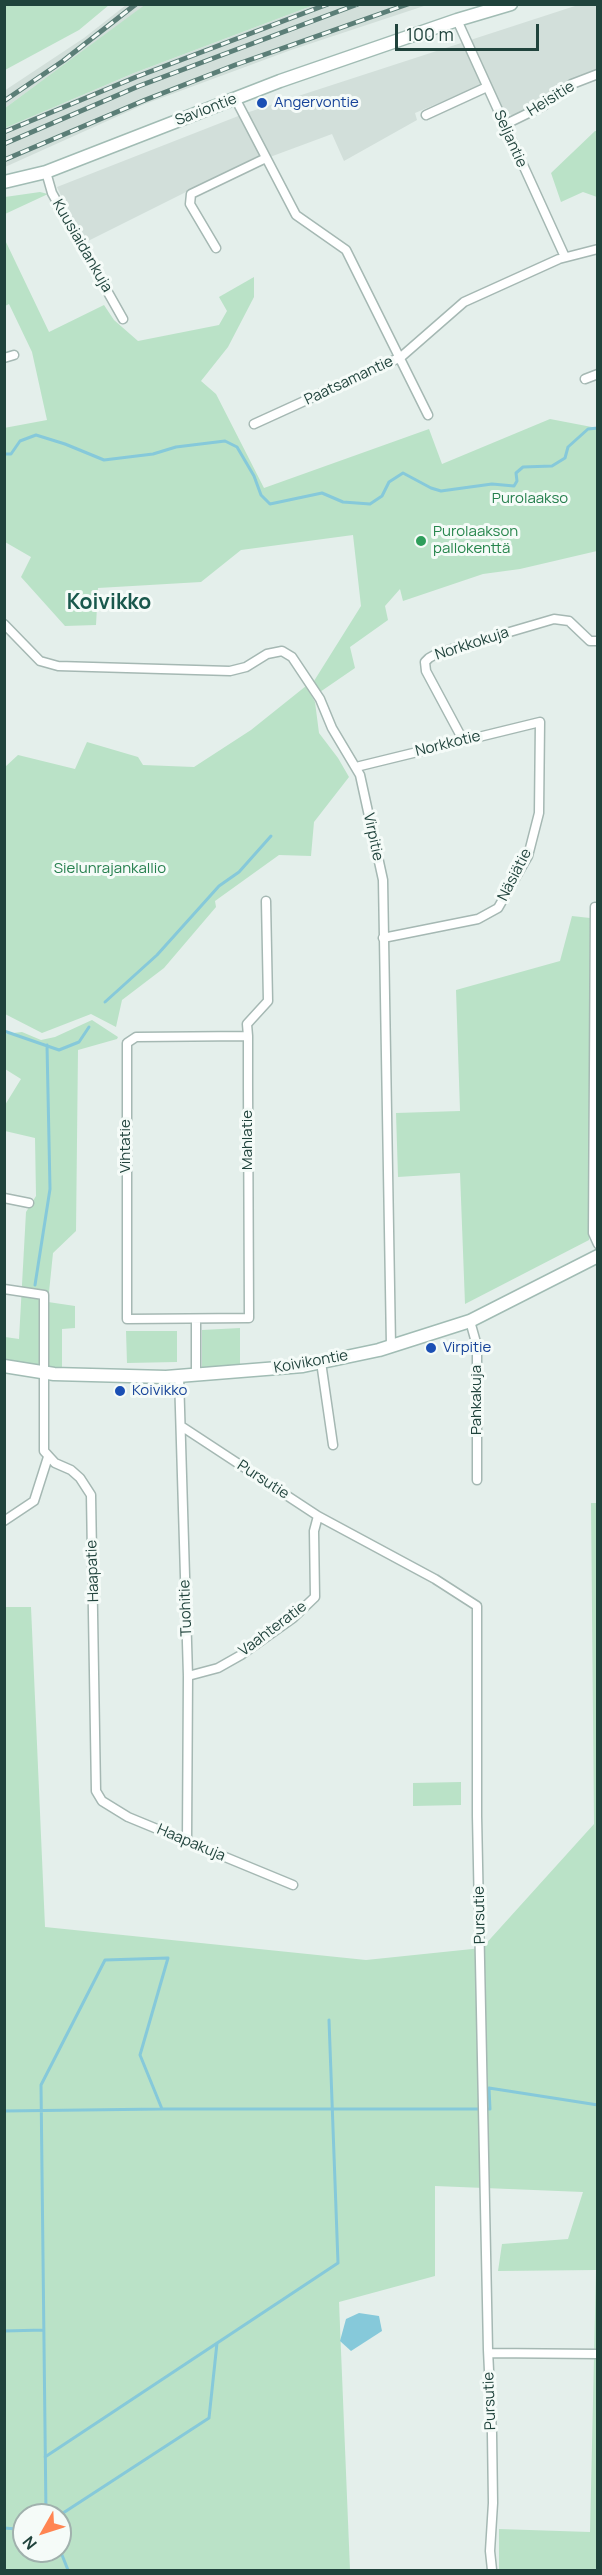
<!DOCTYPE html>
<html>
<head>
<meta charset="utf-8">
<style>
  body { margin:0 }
  #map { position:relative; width:602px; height:2575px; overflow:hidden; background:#e4efeb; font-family:Manrope,sans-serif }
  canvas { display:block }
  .frame { position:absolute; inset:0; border:6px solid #20433c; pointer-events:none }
  .north { position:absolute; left:12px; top:2503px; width:60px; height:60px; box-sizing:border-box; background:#f5fbf8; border:2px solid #a0b1ad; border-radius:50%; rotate:231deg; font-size:16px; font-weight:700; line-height:24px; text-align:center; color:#20433c }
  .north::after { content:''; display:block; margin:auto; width:21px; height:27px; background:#ff8552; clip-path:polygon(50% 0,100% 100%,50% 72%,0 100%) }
  .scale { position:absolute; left:395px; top:24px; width:144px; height:27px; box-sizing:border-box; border:3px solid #20433c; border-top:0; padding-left:8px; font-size:18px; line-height:21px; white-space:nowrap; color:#20433c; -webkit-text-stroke:4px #f5fbf8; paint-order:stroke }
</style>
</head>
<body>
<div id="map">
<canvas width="602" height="2575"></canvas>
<div class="frame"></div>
<div class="north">N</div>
<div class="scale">100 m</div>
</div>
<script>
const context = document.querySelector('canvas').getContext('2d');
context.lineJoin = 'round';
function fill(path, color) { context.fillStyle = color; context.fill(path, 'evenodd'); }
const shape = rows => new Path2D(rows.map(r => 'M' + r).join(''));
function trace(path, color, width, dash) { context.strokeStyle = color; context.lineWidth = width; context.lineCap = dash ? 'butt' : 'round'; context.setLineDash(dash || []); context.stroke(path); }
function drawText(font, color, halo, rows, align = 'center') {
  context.font = font + ' Manrope,sans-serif'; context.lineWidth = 6; context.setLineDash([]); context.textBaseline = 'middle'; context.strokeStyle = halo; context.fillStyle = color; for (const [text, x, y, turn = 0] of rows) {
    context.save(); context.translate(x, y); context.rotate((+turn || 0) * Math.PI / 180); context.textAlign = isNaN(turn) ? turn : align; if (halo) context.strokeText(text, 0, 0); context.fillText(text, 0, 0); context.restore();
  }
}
fill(shape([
  [126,5,146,5,5,108,4,91,84,38],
  [314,5,427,5,291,50,145,104,5,167,5,128,134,73],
  [578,5,597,5,597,69,570,81,540,103,514,116,504,112,489,82,415,113,417,120,344,161,332,134,270,157,258,156,84,243,57,187,246,113]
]), '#d2dfda');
fill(shape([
  [146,4,314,5,134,73,5,128,5,108],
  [4,5,5,4,109,5,79,30,5,70],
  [595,131,597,131,597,197,583,192,561,202,551,173],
  [40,192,48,194,5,214,5,197],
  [5,240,49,332,104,305,114,320,138,341,219,325,227,311,219,297,254,277,254,297,228,347,201,381,216,394,264,488,429,429,442,464,550,419,597,428,597,551,520,569,483,574,403,601,400,589,385,606,388,620,350,647,355,668,320,692,314,681,361,606,353,535,241,550,201,582,98,588,96,625,65,626,21,577,31,557,5,542,4,428,47,420,32,352,9,304,5,306],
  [306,686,315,702,319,733,338,758,349,777,314,822,311,856,279,855,215,901,216,907,164,968,122,1000,116,1027,91,1014,42,1033,5,1014,5,767,18,755,75,769,87,742,138,757,143,765,194,767,251,730],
  [572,916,590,918,589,1240,465,1304,460,1173,398,1177,396,1113,460,1111,456,990,560,961],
  [92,1020,118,1037,117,1039,78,1050,76,1231,53,1253,48,1302,75,1306,75,1328,62,1329,62,1369,47,1370,5,1361,5,1337,19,1339,26,1212,36,1196,35,1138,5,1131,5,1105,21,1079,5,1069,5,1034,22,1032,41,1040,55,1037],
  [240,1328,240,1365,202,1367,202,1330],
  [126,1331,177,1331,177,1362,127,1363],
  [591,1503,597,1503,597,2570,499,2570,499,2529,590,2532,596,2270,498,2271,502,2244,568,2239,583,2192,435,2186,435,2276,339,2302,350,2570,5,2570,4,1607,31,1607,45,1927,366,1960,482,1948,594,1824],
  [24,2515,60,2515,60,2551,24,2551],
  [461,1782,461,1805,413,1806,413,1783]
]), '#bae2c7');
fill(shape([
  [359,2313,379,2316,382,2331,351,2351,340,2341,346,2319]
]), '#86c9da');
trace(shape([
  [4,454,11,454,20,441,36,435,65,444,104,460,153,454,176,447,225,441,237,447,254,476,261,495,270,504,322,493,343,502,370,504,382,496,389,482,403,473,431,488,441,491,492,484,514,486,517,481,516,473,523,467,552,466,565,458,568,447,588,429,598,428],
  [105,1002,157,955,219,886,239,872,271,836],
  [4,1031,59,1050,79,1042,89,1027],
  [35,1285,50,1189,47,1045],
  [4,2111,162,2109],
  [4,2331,44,2330],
  [45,2457,338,2263,329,2020],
  [46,2515,41,2085,105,1960,168,1958,140,2055,162,2109,490,2109,489,2088,598,2105],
  [60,2515,209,2418,217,2343],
  [4,2528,17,2529,24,2526],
  [60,2550,68,2570]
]), '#86c9da', 3);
const minor = shape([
  [457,20,565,257],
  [235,98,296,215,346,250,428,415],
  [426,115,487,87],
  [504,125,543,106,572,84,598,74],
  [46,172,52,193,123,319],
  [216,248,190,204,191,194,266,158],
  [4,358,14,355],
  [585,379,598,374],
  [254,424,401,357,464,302,559,259,598,249],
  [4,624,40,661,58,666,230,671,246,667,267,654,282,651,292,657,320,699,332,728,360,775,383,880,391,1346],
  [463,740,426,671,425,662,429,658,438,653,554,619,569,621,590,641,598,641],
  [356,767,540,722,539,813,528,856,498,908,478,919,383,938],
  [595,907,593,1233,598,1244],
  [248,1036,136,1037,127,1043,127,1319,249,1318,248,1086,248,1036,247,1024,268,1001,266,901],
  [4,1198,29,1203],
  [4,1289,44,1295,44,1451,55,1463,71,1470,80,1478,91,1495,96,1791,102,1801,128,1817,293,1885],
  [196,1319,196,1375],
  [470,1321,477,1346,477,1480],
  [321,1362,333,1445],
  [179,1376,188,1676,187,1839],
  [181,1426,318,1516,435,1579,477,1606,477,1816,488,2350,492,2434,493,2503,490,2551,492,2570],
  [4,1521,34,1501,48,1457],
  [188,1676,218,1668,241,1655,293,1618,315,1597,314,1531,318,1516],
  [489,2353,598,2354]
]);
const secondary = shape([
  [4,182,46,172,280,81,457,20,511,4],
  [4,1366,54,1374,166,1377,303,1366,379,1350,470,1321,598,1256]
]);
trace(minor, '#a5b8b3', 11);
trace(secondary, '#a1bcb4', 15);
trace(minor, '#fff', 8);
trace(secondary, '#fff', 12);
const rail = shape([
  [4,101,63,61,136,4],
  [4,132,136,77,328,4],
  [4,144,139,86,358,4],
  [4,160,145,100,235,65,408,4]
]);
trace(rail, '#5b7e77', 5);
trace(rail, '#f5fbf8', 3, [9]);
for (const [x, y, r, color] of [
  [262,103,6,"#1a4fb4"],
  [421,541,6,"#2e9e5b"],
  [431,1348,6,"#1a4fb4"],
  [120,1391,6,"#1a4fb4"]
]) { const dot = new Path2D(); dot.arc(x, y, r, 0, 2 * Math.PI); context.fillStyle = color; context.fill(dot); trace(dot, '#f5fbf8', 2); }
drawText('15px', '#20433c', '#f5fbf8', [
  ["Heisitie",551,99,-32],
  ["Saviontie",206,110,-21],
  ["Seljantie",510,139,66],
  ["Kuusiaidankuja",82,246,60],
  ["Paatsamantie",349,381,-25],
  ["Norkkokuja",472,644,-18],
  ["Norkkotie",448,744,-14],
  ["Virpitie",373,837,78],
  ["Näsiätie",515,875,-63],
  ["Mahlatie",248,1140,-90],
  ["Vihtatie",126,1146,-90],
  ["Koivikontie",311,1362,-10],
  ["Pahkakuja",477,1400,-90],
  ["Pursutie",263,1480,33],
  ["Haapatie",93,1571,-92],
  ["Tuohitie",186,1608,-92],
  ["Vaahteratie",273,1629,-37],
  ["Haapakuja",191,1843,23],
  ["Pursutie",480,1915,-91],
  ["Pursutie",490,2401,-92]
]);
drawText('15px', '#164399', '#f5fbf8', [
  ["Angervontie",274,103],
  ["Virpitie",443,1348],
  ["Koivikko",132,1391]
], 'left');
drawText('15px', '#257f4d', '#f5fbf8', [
  ["Purolaakso",530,499],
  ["Sielunrajankallio",110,869]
]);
drawText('15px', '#27864d', '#f5fbf8', [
  ["Purolaakson",433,532],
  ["pallokenttä",433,549]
], 'left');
drawText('bold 21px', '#19584c', '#f5fbf8', [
  ["Koivikko",109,603]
]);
</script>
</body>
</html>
